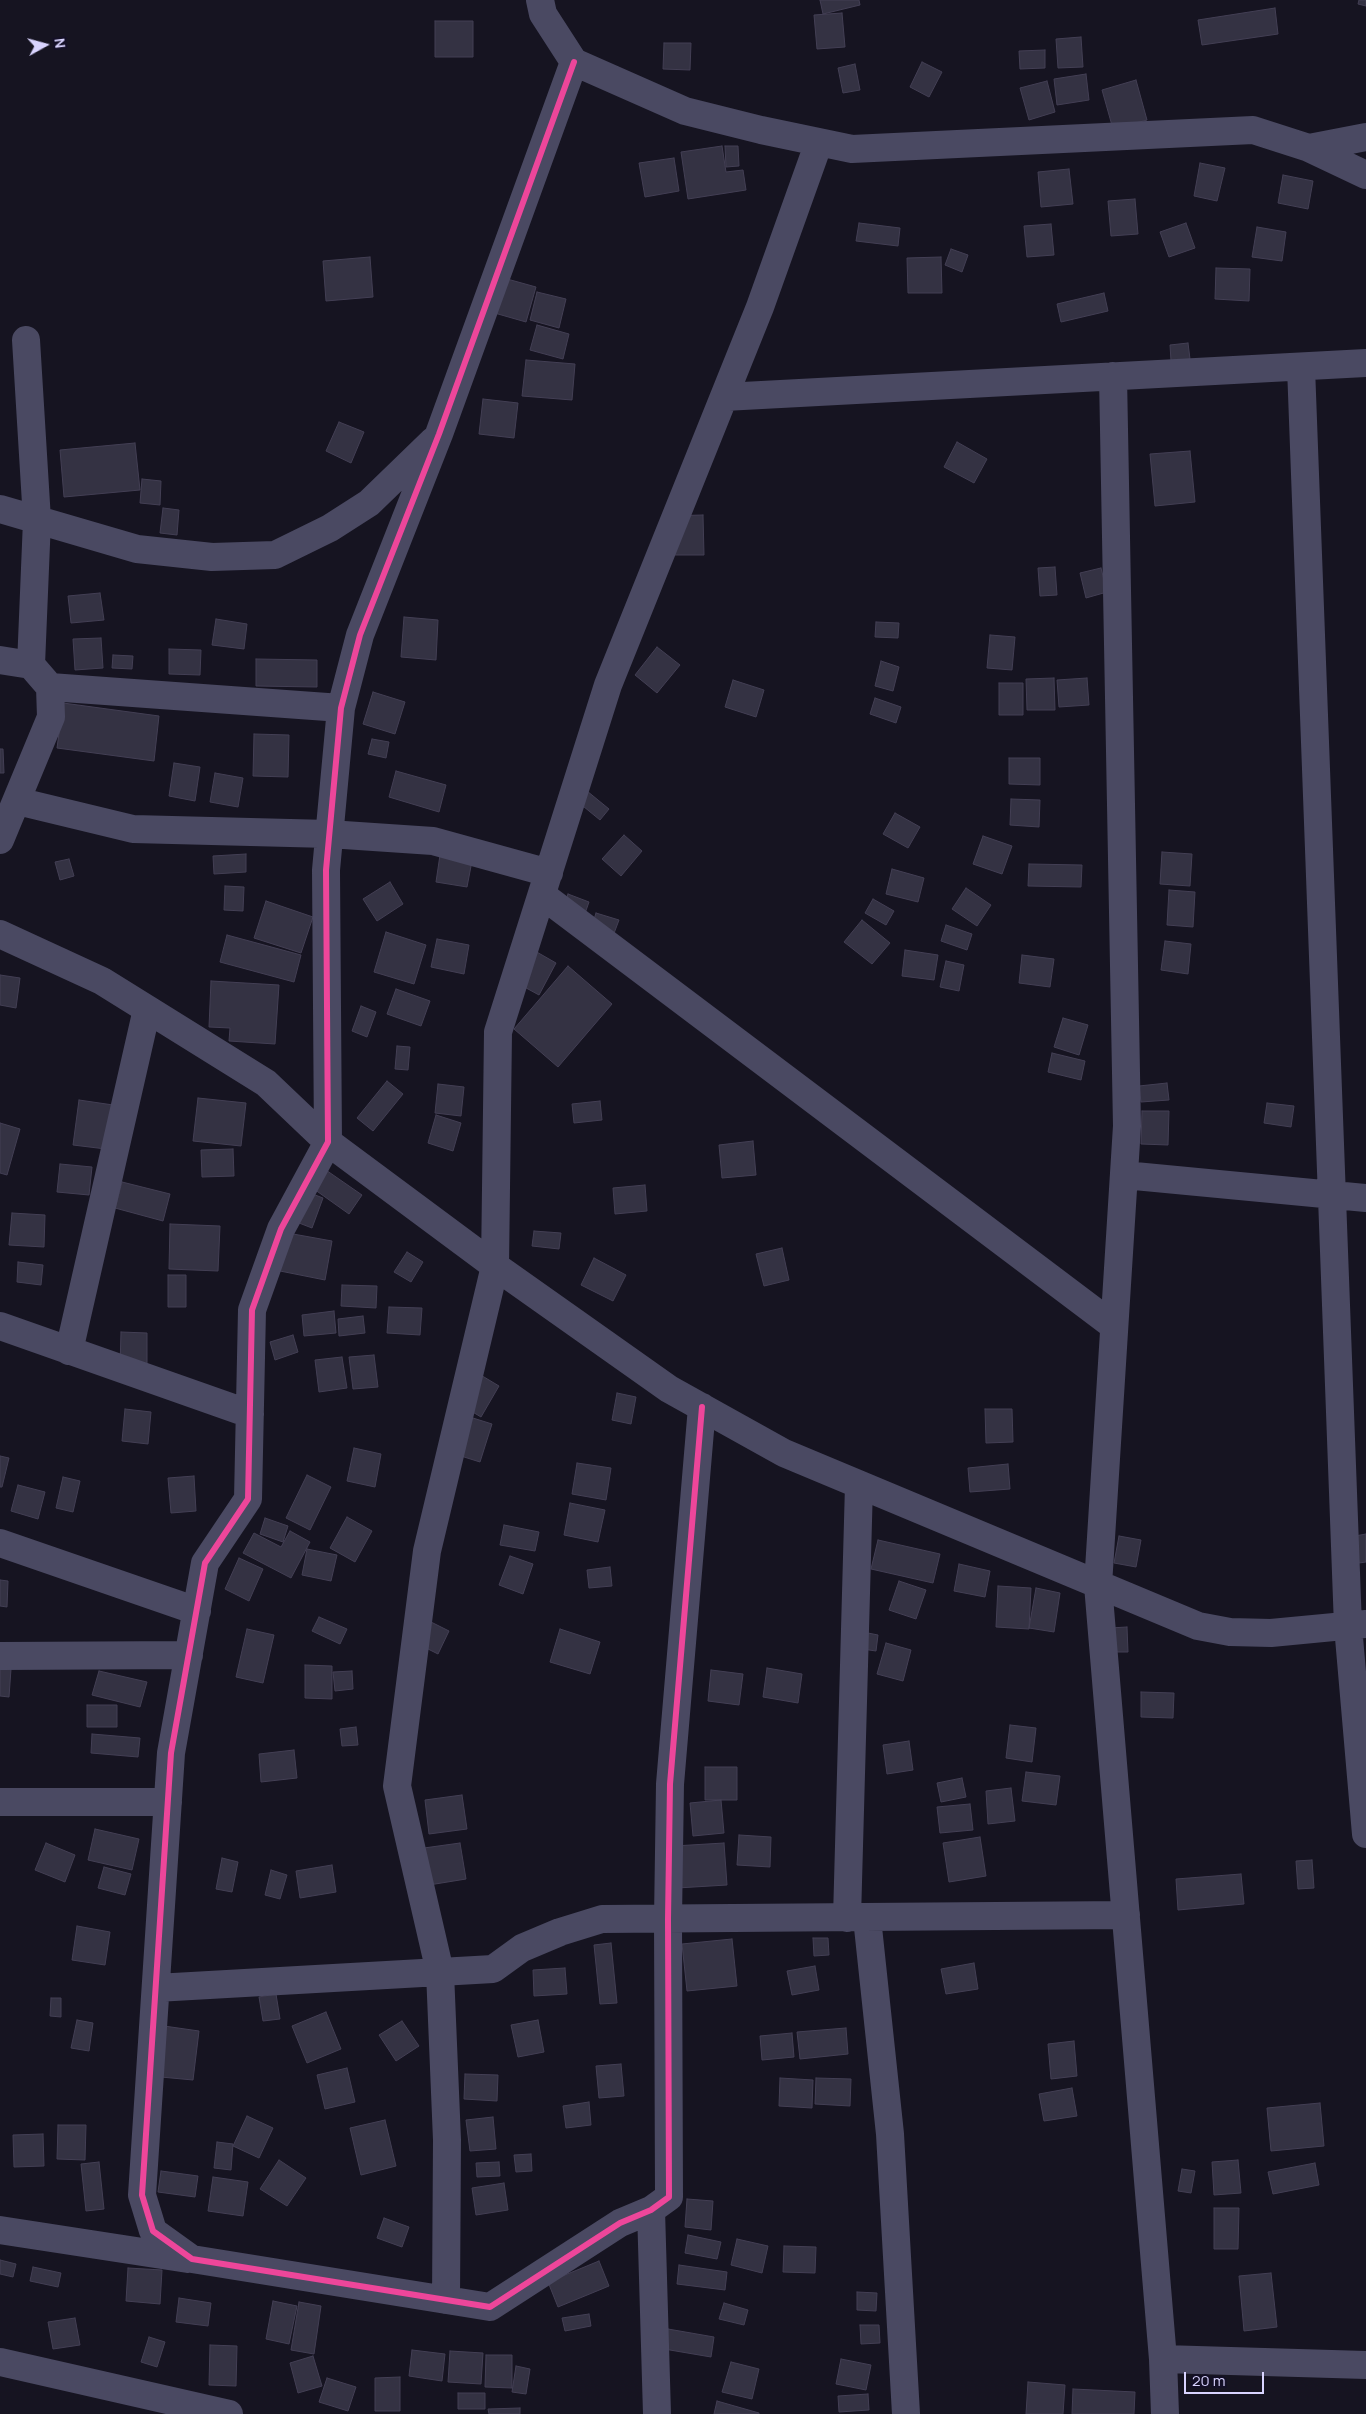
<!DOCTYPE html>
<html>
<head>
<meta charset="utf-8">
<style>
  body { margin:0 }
  #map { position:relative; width:1366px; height:2414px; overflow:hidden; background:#161421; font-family:Manrope,sans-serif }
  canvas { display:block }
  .north { position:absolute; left:20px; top:20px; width:50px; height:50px; -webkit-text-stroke:4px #130f26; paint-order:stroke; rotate:83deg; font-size:14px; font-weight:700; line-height:20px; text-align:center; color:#d9d4ff }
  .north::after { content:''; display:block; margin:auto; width:18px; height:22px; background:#d9d4ff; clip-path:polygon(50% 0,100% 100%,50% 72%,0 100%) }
  .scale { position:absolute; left:1184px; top:2372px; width:80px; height:22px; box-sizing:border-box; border:2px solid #d9d4ff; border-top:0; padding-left:6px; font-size:15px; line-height:18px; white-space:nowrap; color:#d9d4ff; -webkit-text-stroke:4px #130f26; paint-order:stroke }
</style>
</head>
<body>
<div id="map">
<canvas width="1366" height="2414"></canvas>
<div class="north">N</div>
<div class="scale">20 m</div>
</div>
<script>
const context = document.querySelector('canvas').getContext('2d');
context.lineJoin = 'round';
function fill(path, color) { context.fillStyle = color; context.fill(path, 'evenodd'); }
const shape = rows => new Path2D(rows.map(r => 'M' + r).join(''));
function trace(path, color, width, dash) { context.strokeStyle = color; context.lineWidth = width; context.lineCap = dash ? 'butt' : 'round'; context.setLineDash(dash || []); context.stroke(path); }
const building = shape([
  [820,0,859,0,860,5,823,14,820,0],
  [1359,0,1366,0,1366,6,1358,4,1359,0],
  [1275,8,1278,34,1202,45,1198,20,1275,8],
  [842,13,845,47,817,49,814,15,842,13],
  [435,21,473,21,473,57,435,57,435,21],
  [1081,37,1083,67,1058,68,1056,39,1081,37],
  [664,43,691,43,690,70,663,69,664,43],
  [1045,50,1045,68,1020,69,1019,51,1045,50],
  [922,62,942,72,929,97,910,87,922,62],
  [855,64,860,90,843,93,838,68,855,64],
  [1086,74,1089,100,1057,105,1054,79,1086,74],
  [1136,80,1147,120,1113,129,1102,90,1136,80],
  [1047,81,1055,112,1029,120,1020,88,1047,81],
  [722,146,726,172,743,170,746,190,688,199,681,152,722,146],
  [725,146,738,146,739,166,726,167,725,146],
  [674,158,679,191,645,197,639,163,674,158],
  [1200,163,1225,168,1217,201,1194,196,1200,163],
  [1069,169,1073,204,1041,207,1038,172,1069,169],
  [1283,175,1313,181,1308,209,1278,203,1283,175],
  [1135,199,1138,234,1111,236,1108,201,1135,199],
  [859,223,900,228,898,246,856,241,859,223],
  [1186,223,1195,248,1169,257,1160,232,1186,223],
  [1051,224,1054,255,1027,257,1024,226,1051,224],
  [1257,227,1286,232,1282,261,1252,257,1257,227],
  [951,249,968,255,962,272,945,265,951,249],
  [370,257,373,297,326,301,323,261,370,257],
  [941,257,942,293,908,293,907,258,941,257],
  [1216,268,1250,269,1249,301,1215,299,1216,268],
  [500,277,536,287,526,322,491,312,500,277],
  [537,292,566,299,559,328,530,320,537,292],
  [1104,293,1108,311,1061,322,1057,304,1104,293],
  [537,325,569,334,563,359,530,350,537,325],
  [1188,343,1190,359,1171,361,1170,345,1188,343],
  [526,360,575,364,572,400,522,396,526,360],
  [483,399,518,403,514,438,479,434,483,399],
  [339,422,364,432,351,463,326,451,339,422],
  [957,442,987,459,974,483,944,467,957,442],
  [135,443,140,490,64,497,60,450,135,443],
  [1190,451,1195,502,1155,506,1150,454,1190,451],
  [142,479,161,481,160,505,140,503,142,479],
  [163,508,179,510,177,535,160,533,163,508],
  [703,515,704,555,666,555,665,516,703,515],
  [1055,567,1057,595,1040,596,1038,568,1055,567],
  [1101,568,1107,592,1086,598,1080,573,1101,568],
  [100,593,104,620,71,623,68,596,100,593],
  [404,617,438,620,436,660,401,657,404,617],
  [216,619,247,624,244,649,212,645,216,619],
  [876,622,899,623,898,638,875,637,876,622],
  [990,635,1015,637,1012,670,987,668,990,635],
  [101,638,103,668,75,670,73,639,101,638],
  [657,647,680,665,657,693,635,675,657,647],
  [169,649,201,650,200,675,169,674,169,649],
  [113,655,133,656,132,669,112,668,113,655],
  [256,659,317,660,317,687,256,686,256,659],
  [881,661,899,667,893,691,875,686,881,661],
  [1054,678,1055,710,1027,710,1026,679,1054,678],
  [1087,678,1089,705,1059,707,1057,680,1087,678],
  [733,680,764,690,756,717,725,707,733,680],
  [999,683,1023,683,1023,715,999,715,999,683],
  [373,692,405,702,395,734,363,724,373,692],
  [875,698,901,707,896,723,870,714,875,698],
  [63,703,159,716,154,761,57,748,63,703],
  [254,734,289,735,288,777,253,776,254,734],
  [372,739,389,742,386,758,368,754,372,739],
  [0,749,3,749,4,773,0,773,0,749],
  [1009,758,1040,758,1040,785,1009,784,1009,758],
  [174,763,200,767,195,801,169,796,174,763],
  [396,771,446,785,439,812,389,797,396,771],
  [215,773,243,778,238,807,210,802,215,773],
  [587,791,609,809,600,820,578,802,587,791],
  [1011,799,1040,800,1039,827,1010,825,1011,799],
  [895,813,920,827,908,848,883,834,895,813],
  [624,835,642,851,621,876,602,859,624,835],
  [983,836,1012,846,1002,874,973,864,983,836],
  [1162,852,1192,854,1190,886,1160,884,1162,852],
  [246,854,246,872,214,874,213,856,246,854],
  [440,855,472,861,467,887,436,882,440,855],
  [69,859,74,876,60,880,55,862,69,859],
  [1029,864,1082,865,1081,887,1028,886,1029,864],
  [892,869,924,878,918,902,886,894,892,869],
  [390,882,403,904,377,921,363,899,390,882],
  [225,886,244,887,243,911,224,910,225,886],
  [966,888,991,905,977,926,952,909,966,888],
  [1169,890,1195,892,1193,927,1167,925,1169,890],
  [568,894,589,902,583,919,562,911,568,894],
  [873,899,894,911,886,925,865,913,873,899],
  [266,901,313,917,301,953,254,938,266,901],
  [596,913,619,920,613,936,591,929,596,913],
  [862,920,890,943,872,964,844,942,862,920],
  [946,925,972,934,967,950,941,941,946,925],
  [386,932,426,945,414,984,374,972,386,932],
  [227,935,301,955,294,982,220,962,227,935],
  [437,939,469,945,464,974,431,967,437,939],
  [1165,941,1191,944,1188,974,1161,970,1165,941],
  [905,950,938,955,934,980,902,976,905,950],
  [535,951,556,963,539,995,517,983,535,951],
  [1022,955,1054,959,1050,987,1019,983,1022,955],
  [946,961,964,965,959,991,940,987,946,961],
  [568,966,612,1004,558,1067,514,1029,568,966],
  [0,975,20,978,16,1008,0,1005,0,975],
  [211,981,279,985,275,1044,229,1041,230,1028,209,1027,211,981],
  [396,989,430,1001,421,1026,387,1014,396,989],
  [361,1006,376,1012,367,1037,352,1031,361,1006],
  [1063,1018,1088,1025,1079,1055,1054,1047,1063,1018],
  [397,1046,410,1047,408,1070,395,1069,397,1046],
  [1052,1053,1085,1061,1081,1080,1048,1072,1052,1053],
  [387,1081,403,1094,373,1131,357,1118,387,1081],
  [1167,1083,1169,1100,1141,1102,1139,1086,1167,1083],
  [438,1084,464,1087,461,1116,435,1113,438,1084],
  [198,1098,246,1103,241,1146,193,1141,198,1098],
  [79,1100,120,1106,114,1150,73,1145,79,1100],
  [600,1101,602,1120,574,1123,572,1104,600,1101],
  [1267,1103,1294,1106,1291,1127,1264,1123,1267,1103],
  [1142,1111,1169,1111,1168,1145,1141,1144,1142,1111],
  [436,1115,461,1123,453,1151,428,1143,436,1115],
  [0,1123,20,1129,7,1175,0,1173,0,1123],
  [753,1141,756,1175,722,1178,719,1145,753,1141],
  [233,1149,234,1176,202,1177,201,1150,233,1149],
  [310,1159,362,1195,349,1214,297,1177,310,1159],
  [60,1164,92,1167,89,1195,57,1192,60,1164],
  [122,1182,170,1194,163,1221,115,1208,122,1182],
  [645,1185,647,1211,615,1214,613,1188,645,1185],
  [297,1188,323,1198,312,1228,286,1218,297,1188],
  [12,1213,45,1215,44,1247,9,1245,12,1213],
  [170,1224,220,1226,218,1271,169,1269,170,1224],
  [534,1231,561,1233,559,1249,532,1246,534,1231],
  [282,1232,332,1241,325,1280,275,1270,282,1232],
  [782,1248,789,1280,764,1286,756,1254,782,1248],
  [407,1252,423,1262,411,1282,394,1272,407,1252],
  [594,1258,626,1275,613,1301,581,1285,594,1258],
  [18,1262,43,1265,41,1285,17,1282,18,1262],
  [168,1275,186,1275,186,1307,168,1307,168,1275],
  [342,1285,377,1286,376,1308,341,1306,342,1285],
  [389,1307,422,1308,420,1335,387,1333,389,1307],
  [334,1311,336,1333,304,1336,302,1315,334,1311],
  [363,1316,365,1333,339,1336,338,1319,363,1316],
  [121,1332,147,1333,147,1367,120,1367,121,1332],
  [293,1335,298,1352,275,1360,270,1342,293,1335],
  [374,1355,378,1387,353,1389,349,1357,374,1355],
  [342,1357,347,1388,319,1392,315,1360,342,1357],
  [469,1368,499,1386,481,1417,451,1399,469,1368],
  [617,1393,636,1397,631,1424,612,1420,617,1393],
  [125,1409,151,1412,148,1444,122,1441,125,1409],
  [985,1409,1012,1409,1013,1442,986,1443,985,1409],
  [457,1413,492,1424,480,1462,445,1451,457,1413],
  [354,1448,381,1454,375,1487,347,1481,354,1448],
  [0,1456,9,1458,2,1487,0,1487,0,1456],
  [577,1463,611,1468,606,1500,572,1494,577,1463],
  [1008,1464,1010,1489,970,1492,968,1468,1008,1464],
  [307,1475,331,1487,310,1530,286,1518,307,1475],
  [194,1476,196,1511,171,1513,168,1478,194,1476],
  [63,1477,80,1481,73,1512,56,1508,63,1477],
  [18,1485,45,1492,38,1519,11,1511,18,1485],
  [570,1503,605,1510,598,1542,564,1535,570,1503],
  [347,1517,372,1531,355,1562,330,1548,347,1517],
  [265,1518,288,1526,283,1542,260,1534,265,1518],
  [504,1525,539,1532,535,1551,500,1545,504,1525],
  [290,1531,310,1542,291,1578,243,1553,254,1533,281,1547,290,1531],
  [1366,1534,1366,1562,1359,1563,1355,1536,1366,1534],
  [1119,1536,1141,1540,1136,1567,1114,1563,1119,1536],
  [878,1540,940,1554,933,1583,871,1569,878,1540],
  [307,1549,337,1555,331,1581,302,1575,307,1549],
  [510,1556,533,1564,523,1594,499,1585,510,1556],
  [239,1558,263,1569,249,1601,225,1589,239,1558],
  [959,1564,990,1571,985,1597,954,1591,959,1564],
  [610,1567,612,1586,589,1588,587,1570,610,1567],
  [0,1580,8,1581,7,1607,0,1606,0,1580],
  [899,1581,926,1590,916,1619,889,1610,899,1581],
  [998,1586,1031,1588,1029,1629,996,1627,998,1586],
  [1036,1588,1060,1593,1054,1632,1029,1628,1036,1588],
  [319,1617,347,1629,340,1644,312,1631,319,1617],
  [431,1622,449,1631,438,1654,420,1645,431,1622],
  [1127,1627,1128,1652,1111,1652,1110,1628,1127,1627],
  [247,1629,274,1635,263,1683,236,1677,247,1629],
  [560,1629,600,1642,590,1674,550,1662,560,1629],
  [858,1631,878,1635,876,1651,855,1648,858,1631],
  [886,1643,911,1650,903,1681,877,1674,886,1643],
  [305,1665,332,1666,332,1699,305,1698,305,1665],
  [0,1668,11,1669,9,1697,0,1696,0,1668],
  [767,1668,802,1674,798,1703,763,1697,767,1668],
  [711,1670,743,1674,739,1705,708,1701,711,1670],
  [99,1671,147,1682,140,1707,92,1695,99,1671],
  [352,1671,353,1689,335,1691,333,1672,352,1671],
  [1141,1692,1174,1693,1173,1718,1141,1717,1141,1692],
  [87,1705,117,1705,117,1727,87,1727,87,1705],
  [1010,1725,1036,1728,1032,1762,1006,1758,1010,1725],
  [356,1727,358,1745,342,1746,340,1729,356,1727],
  [92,1734,140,1738,138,1757,91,1753,92,1734],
  [909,1741,913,1770,887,1774,883,1745,909,1741],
  [294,1750,297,1778,261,1782,259,1754,294,1750],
  [705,1767,737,1767,737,1800,705,1800,705,1767],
  [1026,1772,1060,1776,1056,1805,1022,1801,1026,1772],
  [962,1778,966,1797,941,1802,937,1783,962,1778],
  [1011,1788,1015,1821,988,1824,986,1791,1011,1788],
  [462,1795,467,1829,429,1834,425,1800,462,1795],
  [721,1800,724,1833,693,1836,690,1803,721,1800],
  [970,1804,973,1830,940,1833,937,1807,970,1804],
  [95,1829,139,1839,132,1870,88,1860,95,1829],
  [739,1835,771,1837,770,1867,737,1865,739,1835],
  [980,1837,986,1876,949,1882,943,1843,980,1837],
  [46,1843,75,1855,65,1882,35,1870,46,1843],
  [460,1843,466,1879,429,1885,424,1848,460,1843],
  [724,1843,727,1885,677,1888,674,1846,724,1843],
  [222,1858,238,1862,232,1892,216,1889,222,1858],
  [1312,1860,1314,1888,1298,1889,1296,1861,1312,1860],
  [332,1865,336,1892,300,1898,296,1871,332,1865],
  [104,1867,131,1874,125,1895,98,1888,104,1867],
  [271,1870,287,1875,280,1899,265,1895,271,1870],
  [1241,1874,1244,1904,1178,1910,1176,1879,1241,1874],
  [77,1926,110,1932,105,1965,72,1960,77,1926],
  [813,1938,828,1938,829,1955,814,1956,813,1938],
  [732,1939,737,1986,687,1991,682,1944,732,1939],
  [611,1943,617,2003,600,2004,594,1945,611,1943],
  [974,1963,978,1989,946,1994,941,1969,974,1963],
  [815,1966,819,1990,792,1995,787,1971,815,1966],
  [565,1968,567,1994,534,1996,533,1970,565,1968],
  [276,1994,280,2019,263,2021,259,1997,276,1994],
  [51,1998,61,1998,61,2017,50,2016,51,1998],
  [326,2012,341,2049,307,2063,292,2026,326,2012],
  [77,2020,93,2023,89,2051,71,2048,77,2020],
  [538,2020,544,2052,518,2057,511,2025,538,2020],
  [402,2021,419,2046,396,2061,379,2035,402,2021],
  [157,2025,199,2031,193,2080,150,2076,157,2025],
  [846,2028,848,2054,800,2059,797,2032,846,2028],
  [792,2033,794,2057,762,2060,760,2036,792,2033],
  [1074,2041,1077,2076,1051,2079,1048,2044,1074,2041],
  [621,2064,624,2096,599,2098,596,2066,621,2064],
  [347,2068,355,2102,325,2109,317,2075,347,2068],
  [465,2074,498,2075,497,2101,464,2099,465,2074],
  [780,2078,813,2080,812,2108,779,2106,780,2078],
  [816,2078,851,2079,850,2106,815,2104,816,2078],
  [1072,2088,1077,2116,1044,2121,1039,2094,1072,2088],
  [589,2102,591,2125,566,2128,563,2106,589,2102],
  [1320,2103,1324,2146,1271,2151,1267,2108,1320,2103],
  [247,2116,273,2128,259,2158,233,2146,247,2116],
  [493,2117,496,2149,470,2151,466,2120,493,2117],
  [385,2120,396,2166,361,2175,350,2128,385,2120],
  [58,2125,86,2125,85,2160,57,2159,58,2125],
  [43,2134,44,2166,14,2167,13,2135,43,2134],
  [217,2142,233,2144,231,2170,214,2168,217,2142],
  [531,2154,532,2171,516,2172,514,2155,531,2154],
  [279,2160,306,2178,287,2206,260,2189,279,2160],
  [1238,2160,1241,2193,1214,2195,1212,2162,1238,2160],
  [99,2162,104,2209,86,2211,81,2164,99,2162],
  [499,2162,500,2176,477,2177,476,2163,499,2162],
  [1315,2163,1319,2185,1273,2194,1268,2172,1315,2163],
  [1182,2169,1195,2171,1191,2193,1178,2191,1182,2169],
  [161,2171,198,2176,195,2197,158,2192,161,2171],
  [213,2177,248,2182,243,2216,208,2211,213,2177],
  [504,2183,508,2210,476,2215,472,2188,504,2183],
  [687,2199,713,2201,711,2230,685,2227,687,2199],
  [1214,2208,1239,2208,1238,2249,1214,2249,1214,2208],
  [384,2218,409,2227,402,2247,377,2238,384,2218],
  [688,2235,721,2242,717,2259,685,2253,688,2235],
  [737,2239,768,2246,762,2273,731,2265,737,2239],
  [784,2246,816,2247,815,2273,783,2272,784,2246],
  [0,2260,16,2264,13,2277,0,2274,0,2260],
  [599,2261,609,2286,558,2307,548,2282,599,2261],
  [679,2265,727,2272,725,2290,677,2284,679,2265],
  [33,2267,61,2273,58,2287,30,2281,33,2267],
  [128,2268,162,2270,160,2304,126,2301,128,2268],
  [1271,2273,1277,2327,1244,2331,1239,2276,1271,2273],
  [857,2292,877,2293,876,2311,857,2310,857,2292],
  [179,2298,211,2303,208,2326,176,2322,179,2298],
  [273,2301,297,2306,289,2344,266,2339,273,2301],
  [299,2302,321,2306,314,2354,291,2350,299,2302],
  [724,2303,748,2310,744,2325,719,2319,724,2303],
  [589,2314,591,2326,565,2331,562,2318,589,2314],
  [75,2318,80,2345,53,2349,48,2322,75,2318],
  [860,2325,879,2325,880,2343,861,2344,860,2325],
  [668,2329,714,2337,711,2357,664,2349,668,2329],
  [149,2337,165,2342,157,2367,141,2362,149,2337],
  [210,2345,237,2346,236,2386,209,2385,210,2345],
  [412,2350,445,2354,442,2381,409,2376,412,2350],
  [450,2351,483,2353,481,2384,448,2382,450,2351],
  [486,2355,512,2355,512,2388,485,2387,486,2355],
  [313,2356,322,2386,298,2393,290,2363,313,2356],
  [841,2359,871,2365,866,2390,836,2384,841,2359],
  [731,2362,759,2369,752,2399,722,2392,731,2362],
  [516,2366,530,2369,526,2394,512,2392,516,2366],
  [400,2377,400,2411,375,2411,375,2378,400,2377],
  [327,2378,356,2387,348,2411,319,2402,327,2378],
  [1028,2382,1065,2385,1063,2414,1026,2414,1028,2382],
  [1073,2389,1135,2392,1134,2414,1072,2414,1073,2389],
  [458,2393,485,2393,485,2409,458,2409,458,2393],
  [868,2394,869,2410,839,2412,838,2396,868,2394],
  [717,2401,759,2413,759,2414,714,2414,717,2401],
  [520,2408,520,2414,489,2414,488,2409,520,2408]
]);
fill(building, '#343243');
trace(building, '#433f54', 1);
trace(shape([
  [540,0,543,14,574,62,685,111,761,130,852,149,1253,130,1309,148,1366,175],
  [574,62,439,434,360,635,341,708,326,870,328,1142,281,1229,252,1310,248,1499,205,1563,171,1753,142,2195,153,2231,192,2259,490,2307,620,2223,651,2210,669,2197,668,1919,670,1784,702,1407],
  [1309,148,1366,137],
  [26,340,37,520,31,665],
  [1301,367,1348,1626,1366,1834],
  [1113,376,1127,1126,1098,1585,1163,2359,1165,2414],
  [724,397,1366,363],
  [0,509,137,549,212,557,275,555,330,528,369,503,433,441],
  [0,660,31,665,50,687,51,717,0,840],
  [50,687,341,708],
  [17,801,133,829,329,834,433,841,549,873],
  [542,895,1114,1326],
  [0,934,102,981,266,1083,328,1142,495,1266,669,1389,784,1453,1198,1626,1230,1632,1271,1633,1366,1624],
  [1124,1175,1366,1198],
  [0,1326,250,1414],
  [69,1351,147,1009],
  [0,1543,197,1611],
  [0,1656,189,1655],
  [0,1802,168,1802],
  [847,1918,859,1485],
  [867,1918,890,2134,906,2414],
  [156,1988,493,1969,522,1948,560,1932,602,1919,1126,1915],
  [651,2210,657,2414],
  [0,2230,188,2259],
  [446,2300,447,2140,440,1972,397,1786,427,1551,495,1266,498,1032,608,685,760,307,819,142],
  [1163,2359,1366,2365],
  [0,2362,229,2414]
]), '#4a4962', 28);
trace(shape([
  [574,62,439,434,360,635,341,708,326,870,328,1142,281,1229,252,1310,248,1499,205,1563,171,1753,142,2195,153,2231,192,2259,490,2307,620,2223,651,2210,669,2197,668,1919,670,1784,702,1407]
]), '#ed469a', 6);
</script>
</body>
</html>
